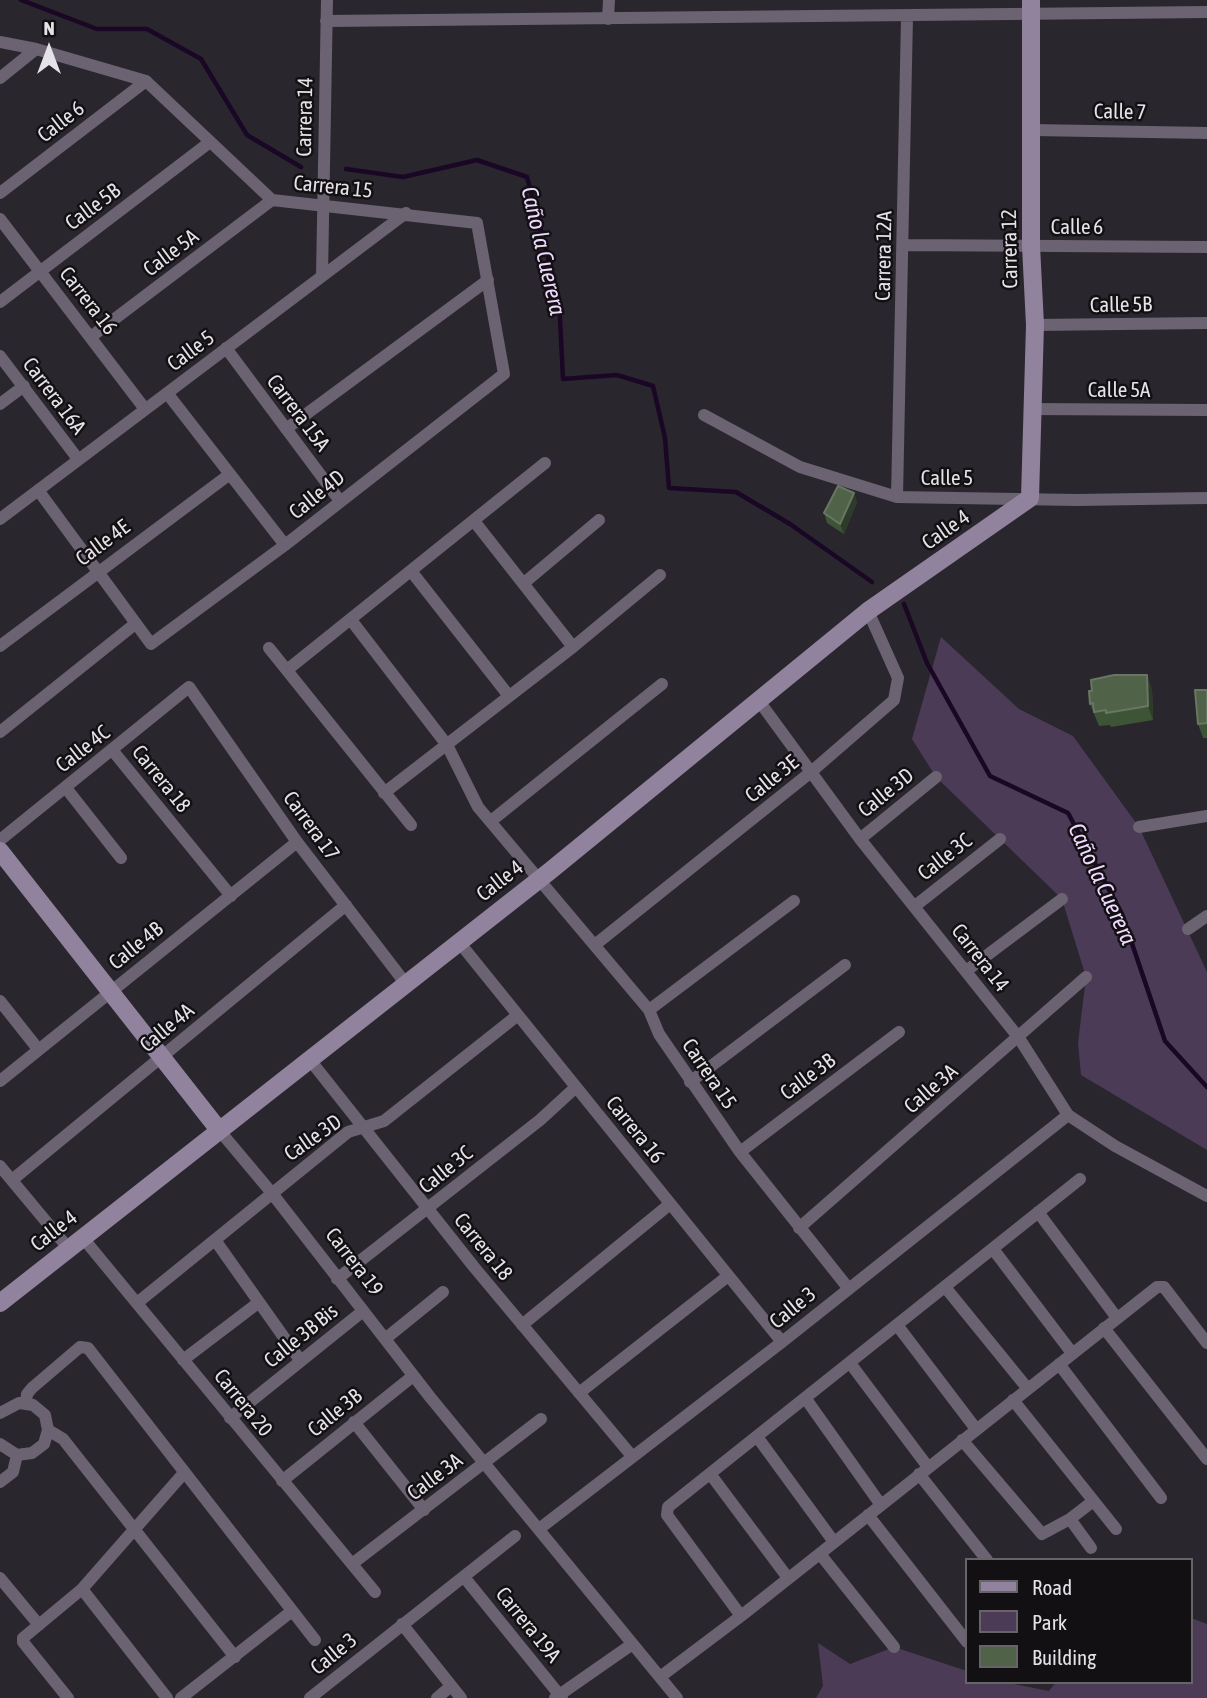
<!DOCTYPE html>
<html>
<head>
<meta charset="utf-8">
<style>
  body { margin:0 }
  #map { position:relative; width:1207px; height:1698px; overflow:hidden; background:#2a262e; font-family:"Asap Condensed",sans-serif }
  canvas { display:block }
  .legend { position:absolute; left:965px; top:1558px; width:228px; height:126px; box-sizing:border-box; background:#121013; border:2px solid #676468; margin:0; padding:9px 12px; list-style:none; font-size:21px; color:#e6e3e8 }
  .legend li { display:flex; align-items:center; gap:14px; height:35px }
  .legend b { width:35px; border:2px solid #676468 }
  .north { position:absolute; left:14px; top:14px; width:70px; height:70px; -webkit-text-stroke:5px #121013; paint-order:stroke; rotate:0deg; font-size:19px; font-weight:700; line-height:28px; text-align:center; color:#e6e3e8 }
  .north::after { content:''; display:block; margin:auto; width:24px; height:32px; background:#e6e3e8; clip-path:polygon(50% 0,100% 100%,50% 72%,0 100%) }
</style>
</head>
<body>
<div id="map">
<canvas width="1207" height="1698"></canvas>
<ul class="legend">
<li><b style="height:9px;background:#91839d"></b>Road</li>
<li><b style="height:19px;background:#4b3b57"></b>Park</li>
<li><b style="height:19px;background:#506349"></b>Building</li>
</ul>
<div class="north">N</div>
</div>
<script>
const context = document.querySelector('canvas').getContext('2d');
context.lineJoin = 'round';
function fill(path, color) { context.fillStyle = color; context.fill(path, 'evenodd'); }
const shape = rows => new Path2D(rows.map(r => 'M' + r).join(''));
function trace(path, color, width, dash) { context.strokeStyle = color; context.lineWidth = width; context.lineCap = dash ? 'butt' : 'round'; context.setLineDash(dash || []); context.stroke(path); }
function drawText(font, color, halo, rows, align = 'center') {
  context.font = font + ' "Asap Condensed",sans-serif'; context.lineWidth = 5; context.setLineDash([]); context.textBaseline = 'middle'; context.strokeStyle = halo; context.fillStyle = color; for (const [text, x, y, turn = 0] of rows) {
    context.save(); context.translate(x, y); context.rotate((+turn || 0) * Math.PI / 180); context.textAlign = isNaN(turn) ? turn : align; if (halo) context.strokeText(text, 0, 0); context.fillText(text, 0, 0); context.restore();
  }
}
fill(shape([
  [941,637,1019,709,1073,736,1139,827,1207,972,1207,1150,1081,1075,1078,1043,1086,977,1062,899,936,777,912,739],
  [1191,1618,1207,1624,1207,1698,816,1698,823,1686,818,1643,850,1664,894,1647,967,1671,967,1682,1004,1682,1049,1691,1056,1682,1191,1682]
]), '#4b3b57');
trace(shape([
  [21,0,97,29,147,29,201,59,247,135,301,167],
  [346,169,403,177,477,160,527,177,559,299,563,379,617,375,653,386,665,438,669,488,736,492,790,524,872,582],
  [904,604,927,663,990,776,1068,813,1122,914,1165,1041,1207,1087]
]), '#1a0725', 4.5);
trace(shape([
  [608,19,609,0],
  [326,21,1207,12],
  [0,42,36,49,146,81,272,200,477,223,504,374,285,545,151,644,38,490],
  [0,78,36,49],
  [1033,130,1207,133],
  [0,193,146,81],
  [0,219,145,409],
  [904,245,1207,247],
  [322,276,327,0],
  [0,302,210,142],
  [1035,325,1207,323],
  [92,336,272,200],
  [226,348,340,501],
  [0,356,78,459],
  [167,393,285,545],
  [0,404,24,386],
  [1030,409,1207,410],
  [704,415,800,467,897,497,1077,500,1207,498],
  [286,429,488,280],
  [897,497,907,17],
  [0,519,406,213],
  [474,521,573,647],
  [411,571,509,696],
  [524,583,599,520],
  [351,620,447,745,478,807,649,1010,659,1034,740,1152,849,1289],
  [0,646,230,474],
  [269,648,411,825],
  [287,670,545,463],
  [759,701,860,839,1019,1038,1068,1115,1115,1146,1207,1196],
  [0,732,135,624],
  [113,751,231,896],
  [66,788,121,858],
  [384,793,573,647,660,575],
  [491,821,662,684],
  [1139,827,1207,816],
  [860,839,936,777],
  [0,840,189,687,297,842,406,984],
  [915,906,1000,839],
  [1188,929,1207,916],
  [459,942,782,1342],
  [596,944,811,772,894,700,898,678,868,611],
  [966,971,1062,899],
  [0,1001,38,1049],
  [649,1010,794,901],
  [310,1060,474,1267,631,1455],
  [0,1081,297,842],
  [690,1082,845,965],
  [219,1130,271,1192,430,1397,677,1698],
  [740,1152,899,1032],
  [0,1166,69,1249],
  [12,1180,346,905],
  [1038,1212,1117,1318],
  [799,1228,1086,977],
  [83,1238,375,1592],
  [215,1240,300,1360],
  [993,1249,1072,1353],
  [337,1279,540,1120,576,1087],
  [945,1287,1028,1389],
  [137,1303,348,1132,384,1121,518,1015],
  [522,1325,670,1204],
  [897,1325,976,1429],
  [1104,1328,1207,1459],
  [385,1339,443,1292],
  [183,1360,258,1303],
  [850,1363,928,1467],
  [1059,1364,1161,1498],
  [579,1393,728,1276],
  [806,1399,881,1505],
  [1013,1400,1116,1529],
  [26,1403,27,1394,32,1388,80,1347,88,1348,315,1640],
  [0,1413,19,1403,33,1405,45,1415,48,1430,44,1444,32,1453,17,1455,0,1444],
  [230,1418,363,1311],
  [354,1422,424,1510],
  [48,1430,63,1439,235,1657],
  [758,1438,834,1542],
  [962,1440,1042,1534,1070,1519,1092,1502],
  [919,1474,987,1560],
  [711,1475,788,1578],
  [282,1481,413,1376],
  [0,1482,13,1472,17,1455],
  [868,1515,967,1642],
  [1070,1519,1091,1548],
  [539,1529,782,1342,1068,1115],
  [820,1554,894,1647],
  [352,1564,541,1419],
  [464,1577,562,1698],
  [0,1578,39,1625],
  [82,1589,167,1698],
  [741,1616,667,1515,668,1507,1080,1179],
  [402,1624,461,1698],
  [660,1677,741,1616,1157,1287,1164,1287,1207,1343],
  [68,1698,23,1642,23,1638,82,1589,183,1474],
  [181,1698,292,1611],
  [310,1698,515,1536],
  [437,1698,451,1686],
  [555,1698,631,1645]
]), '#6b6272', 12);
trace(shape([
  [0,851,219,1130],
  [0,1303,550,871,868,611,1030,498,1035,325,1031,246,1031,0]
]), '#91839d', 18);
fill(shape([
  [857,502,844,534,827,523,824,513],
  [1152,689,1153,720,1111,727,1110,725,1099,726,1090,704,1092,691],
  [1207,690,1207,738,1203,738,1198,724]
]), '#3e5436');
fill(shape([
  [854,493,857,502,844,534,840,524],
  [1147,675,1152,689,1153,720,1148,706]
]), '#2e3b2b');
const building = shape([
  [838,486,854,493,840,524,824,513,838,486],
  [1114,675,1147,675,1148,706,1106,713,1106,710,1094,712,1093,703,1090,704,1089,691,1092,691,1091,680,1114,675],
  [1195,690,1207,690,1207,723,1198,724,1195,690]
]);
fill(building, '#506349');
trace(building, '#677762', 2);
drawText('21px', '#e6e3e8', '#121013', [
  ["Calle 7",1120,112,1],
  ["Carrera 14",305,117,-89],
  ["Calle 6",61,122,-38],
  ["Carrera 15",333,187,6],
  ["Calle 5B",93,207,-37],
  ["Calle 6",1077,227],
  ["Carrera 12",1010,249,-91],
  ["Calle 5A",171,253,-37],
  ["Carrera 12A",884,256,-89],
  ["Carrera 16",88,301,52],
  ["Calle 5B",1121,305,-1],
  ["Calle 5",191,351,-37],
  ["Calle 5A",1119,390],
  ["Carrera 16A",54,396,53],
  ["Carrera 15A",298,413,53],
  ["Calle 5",947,478],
  ["Calle 4D",317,495,-39],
  ["Calle 4",946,530,-35],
  ["Calle 4E",103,543,-37],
  ["Calle 4C",83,749,-38],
  ["Carrera 18",161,779,51],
  ["Calle 3E",772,779,-39],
  ["Calle 3D",886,793,-39],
  ["Carrera 17",311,826,54],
  ["Calle 3C",945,857,-38],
  ["Calle 4",500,881,-38],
  ["Calle 4B",136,946,-39],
  ["Carrera 14",980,958,52],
  ["Calle 4A",167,1028,-40],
  ["Carrera 15",709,1074,56],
  ["Calle 3B",808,1077,-37],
  ["Calle 3A",931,1089,-41],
  ["Carrera 16",635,1130,51],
  ["Calle 3D",313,1138,-35],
  ["Calle 3C",446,1170,-39],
  ["Calle 4",54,1231,-38],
  ["Carrera 18",483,1247,51],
  ["Carrera 19",354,1262,52],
  ["Calle 3",793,1308,-39],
  ["Calle 3B Bis",301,1336,-39],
  ["Carrera 20",243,1403,51],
  ["Calle 3B",335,1413,-39],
  ["Calle 3A",435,1477,-37],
  ["Carrera 19A",528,1625,51],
  ["Calle 3",334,1654,-39]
]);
drawText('italic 23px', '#efdaff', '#121013', [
  ["Caño la Cuerera",543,251,77],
  ["Caño la Cuerera",1102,884,65]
]);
</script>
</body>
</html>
